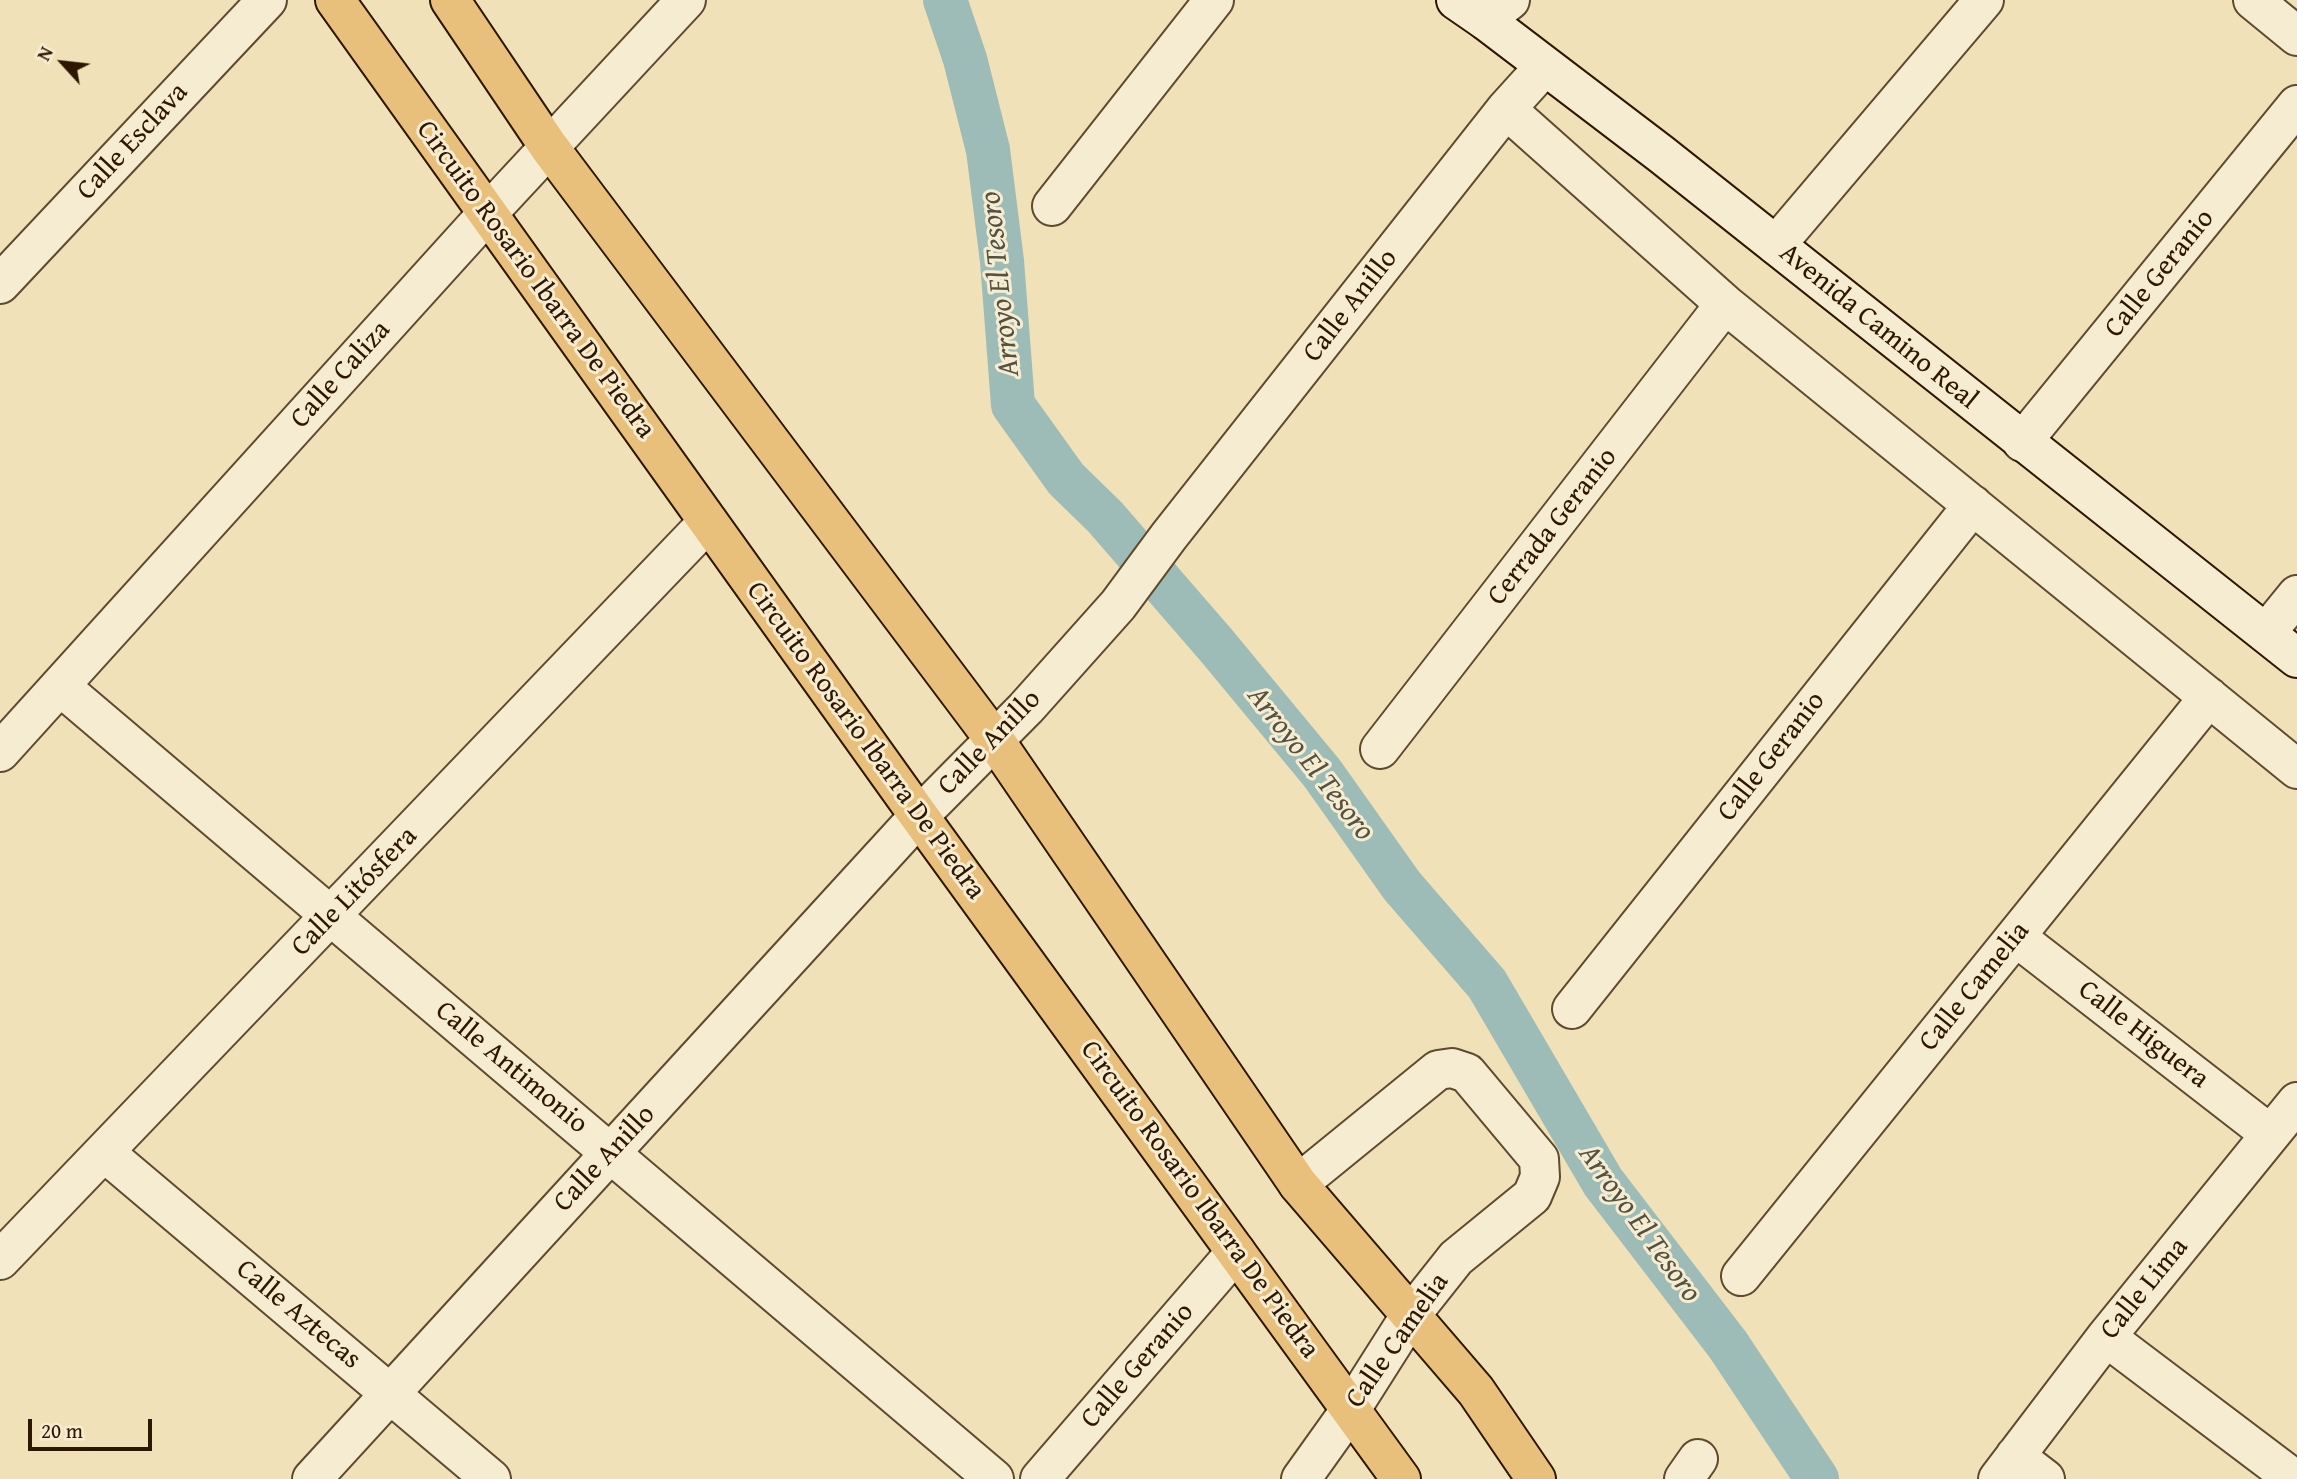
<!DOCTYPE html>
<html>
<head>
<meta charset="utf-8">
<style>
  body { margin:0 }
  #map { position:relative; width:2297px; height:1479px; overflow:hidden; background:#f1e1b8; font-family:"Gentium Book Plus",serif }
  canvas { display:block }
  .north { position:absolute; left:28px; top:28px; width:70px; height:70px; -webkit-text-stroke:5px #f6ecd1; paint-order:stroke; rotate:297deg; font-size:19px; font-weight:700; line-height:28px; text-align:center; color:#2d1700 }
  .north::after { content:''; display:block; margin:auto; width:24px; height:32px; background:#2d1700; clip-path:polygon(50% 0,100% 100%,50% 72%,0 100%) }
  .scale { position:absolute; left:28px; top:1419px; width:124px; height:32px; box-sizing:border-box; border:4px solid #2d1700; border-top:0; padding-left:9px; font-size:21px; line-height:24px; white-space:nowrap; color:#2d1700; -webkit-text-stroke:5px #f6ecd1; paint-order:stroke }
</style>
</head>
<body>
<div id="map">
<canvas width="2297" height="1479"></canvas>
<div class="north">N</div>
<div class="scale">20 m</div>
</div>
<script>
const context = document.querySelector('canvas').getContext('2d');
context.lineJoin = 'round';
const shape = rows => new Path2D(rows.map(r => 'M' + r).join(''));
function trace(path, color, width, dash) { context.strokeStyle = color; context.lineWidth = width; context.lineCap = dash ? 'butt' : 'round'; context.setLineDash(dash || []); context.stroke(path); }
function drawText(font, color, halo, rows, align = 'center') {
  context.font = font + ' "Gentium Book Plus",serif'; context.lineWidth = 6; context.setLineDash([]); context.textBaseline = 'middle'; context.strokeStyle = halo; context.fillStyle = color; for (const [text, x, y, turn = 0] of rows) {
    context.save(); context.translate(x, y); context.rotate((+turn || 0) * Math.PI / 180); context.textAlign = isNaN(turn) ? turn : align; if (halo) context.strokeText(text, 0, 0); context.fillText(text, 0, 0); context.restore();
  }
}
trace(shape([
  [945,0,965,59,988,150,1002,261,1013,405,1066,479,1105,517,1216,645,1322,773,1402,886,1487,984,1603,1182,1728,1345,1817,1479]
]), '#9dbcb7', 44);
const street = shape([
  [2253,0,2297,36],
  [1485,20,1510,0],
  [1506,109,1725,304,2297,769],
  [1052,206,1214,0],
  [1776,245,1984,0],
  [0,284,267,0],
  [2022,442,2297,105],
  [2266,633,2297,595],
  [60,686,994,1479],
  [1380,749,1725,304],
  [0,752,487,214,686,0],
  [2016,937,2270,1134],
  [1572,1009,1973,505],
  [104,1152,491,1479],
  [1298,1184,1438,1070,1452,1068,1467,1073,1539,1159,1540,1177,1532,1196,1456,1258,1410,1316,1351,1409,1301,1479],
  [0,1260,708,522],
  [1741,1276,2209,697],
  [2106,1337,2294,1479],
  [2015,1456,2045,1479],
  [312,1479,919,816,1026,708,1118,605,1169,536,1506,109,1544,67],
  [1040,1479,1236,1252],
  [1684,1479,1698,1459],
  [1998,1479,2106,1337,2297,1102]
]);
const secondary = shape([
  [1456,0,1485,20,1661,154,2297,658]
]);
const primary = shape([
  [335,0,919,816,1401,1479],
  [450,0,549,147,994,739,1298,1184,1476,1391,1536,1479]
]);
trace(street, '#5e4a2e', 42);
trace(secondary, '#2d1700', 42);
trace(primary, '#2d1700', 42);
trace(street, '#f6ecd1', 38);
trace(secondary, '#f6ecd1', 38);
trace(primary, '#e8c07c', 38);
drawText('28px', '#2d1700', '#f6ecd1', [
  ["Calle Esclava",133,142,-47],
  ["Calle Geranio",2160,274,-51],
  ["Circuito Rosario Ibarra De Piedra",535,280,54],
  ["Calle Anillo",1351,306,-52],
  ["Avenida Camino Real",1878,327,39],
  ["Calle Caliza",341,375,-48],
  ["Cerrada Geranio",1553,527,-52],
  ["Circuito Rosario Ibarra De Piedra",865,741,54],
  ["Calle Anillo",990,743,-46],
  ["Calle Geranio",1772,757,-52],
  ["Calle Litósfera",355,892,-46],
  ["Calle Camelia",1975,987,-51],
  ["Calle Higuera",2143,1035,38],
  ["Calle Antimonio",511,1068,40],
  ["Calle Anillo",605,1159,-47],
  ["Circuito Rosario Ibarra De Piedra",1199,1200,54],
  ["Calle Lima",2145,1289,-51],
  ["Calle Aztecas",298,1315,40],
  ["Calle Camelia",1398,1341,-55],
  ["Calle Geranio",1138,1366,-49]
]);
drawText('italic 30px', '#545140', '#f6ecd1', [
  ["Arroyo El Tesoro",1001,284,-96],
  ["Arroyo El Tesoro",1310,764,52],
  ["Arroyo El Tesoro",1639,1224,54]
]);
</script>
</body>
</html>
